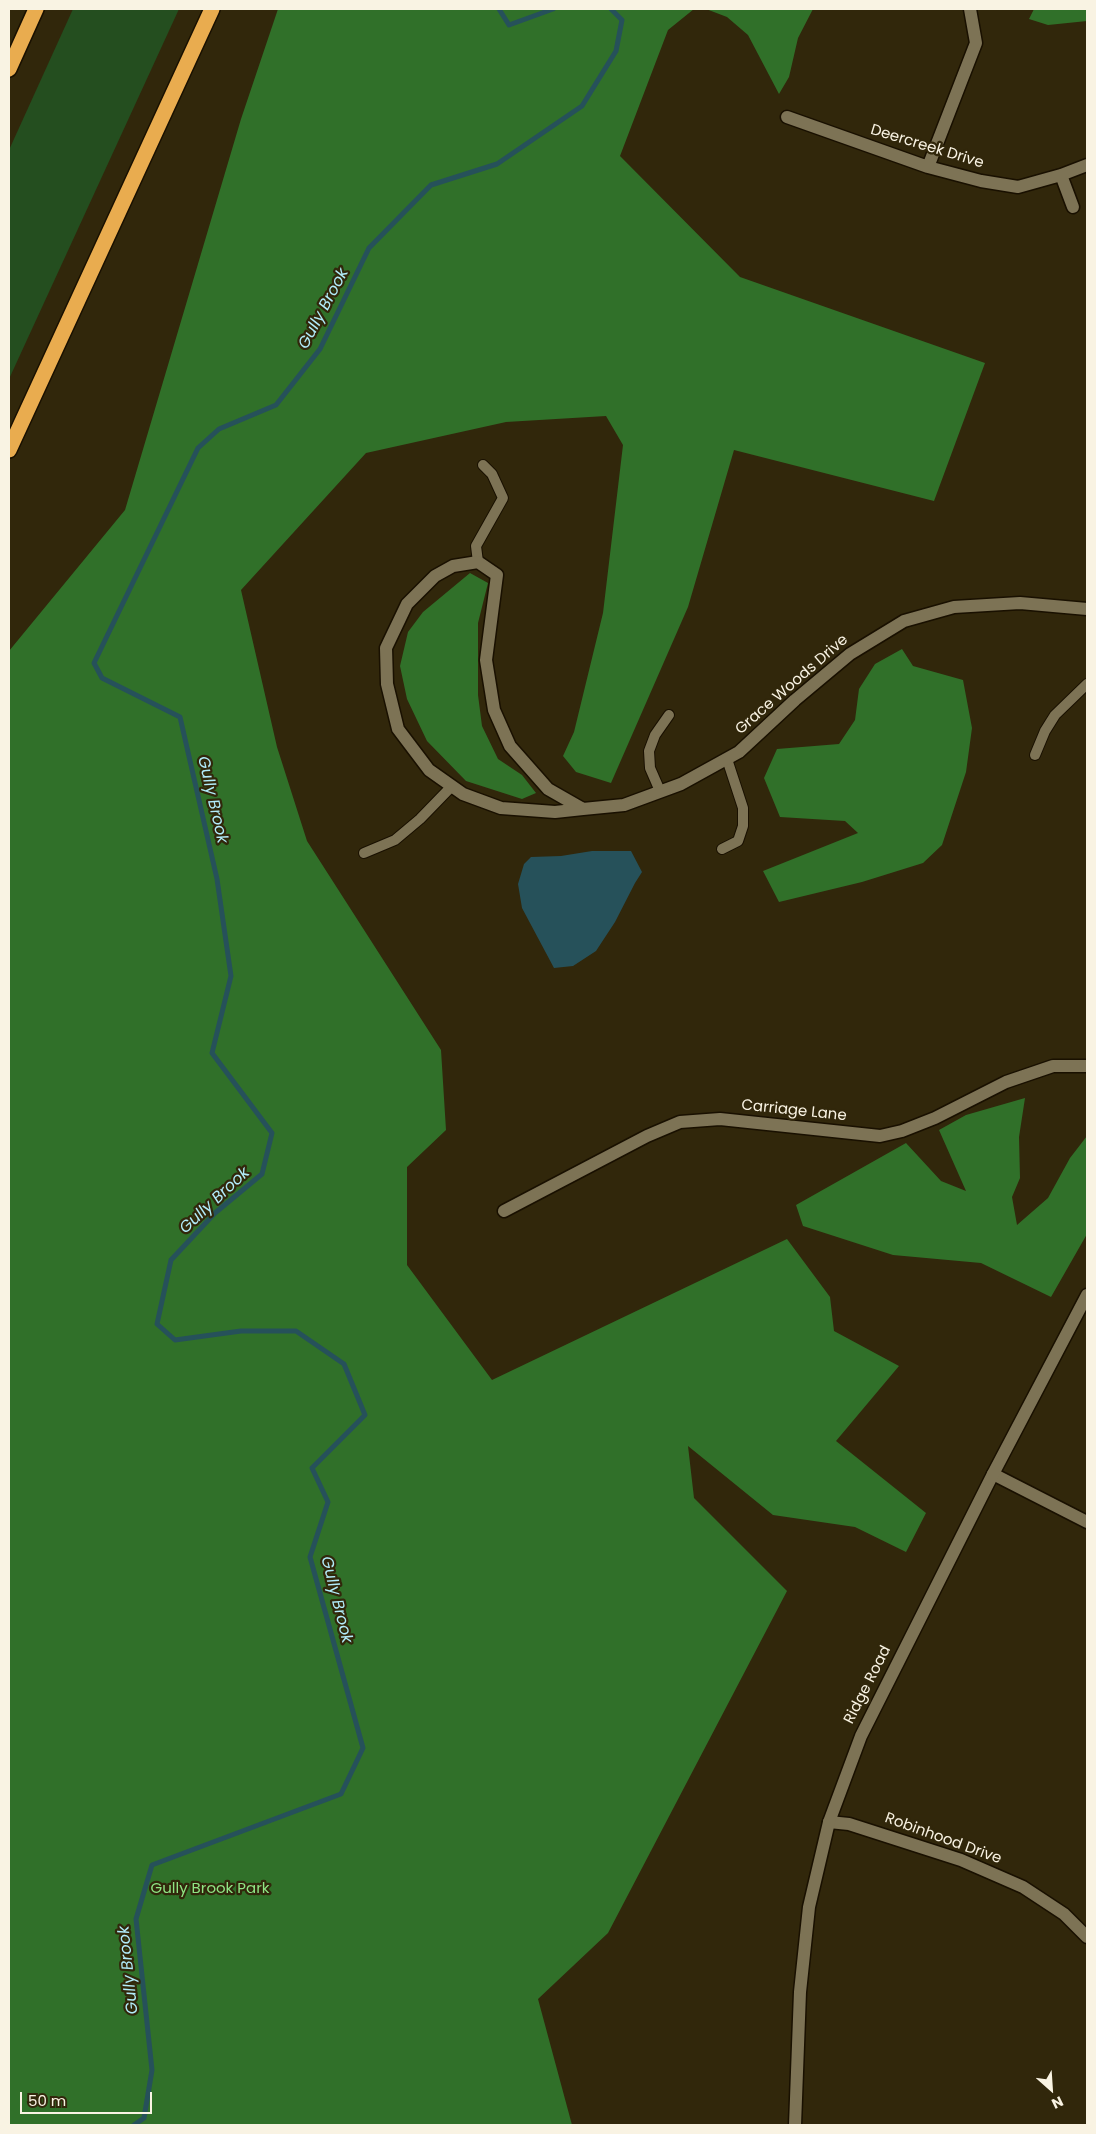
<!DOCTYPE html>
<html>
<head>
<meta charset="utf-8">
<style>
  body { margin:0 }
  #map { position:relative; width:1096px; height:2134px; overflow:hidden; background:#31270b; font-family:Poppins,sans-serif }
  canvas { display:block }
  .frame { position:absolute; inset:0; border:10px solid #f9f3e3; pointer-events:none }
  .north { position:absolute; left:1026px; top:2064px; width:50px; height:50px; -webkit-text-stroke:4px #31270b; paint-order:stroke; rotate:154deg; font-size:14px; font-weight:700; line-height:20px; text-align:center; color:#f9f3e3 }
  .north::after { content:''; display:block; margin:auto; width:18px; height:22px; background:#f9f3e3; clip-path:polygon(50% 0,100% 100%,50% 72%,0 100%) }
  .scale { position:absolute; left:20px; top:2092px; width:132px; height:22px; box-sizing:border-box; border:2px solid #f9f3e3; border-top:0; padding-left:6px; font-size:15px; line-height:18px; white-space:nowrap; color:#f9f3e3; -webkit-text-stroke:4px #31270b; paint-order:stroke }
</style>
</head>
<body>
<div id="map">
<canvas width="1096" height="2134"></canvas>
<div class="frame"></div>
<div class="north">N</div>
<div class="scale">50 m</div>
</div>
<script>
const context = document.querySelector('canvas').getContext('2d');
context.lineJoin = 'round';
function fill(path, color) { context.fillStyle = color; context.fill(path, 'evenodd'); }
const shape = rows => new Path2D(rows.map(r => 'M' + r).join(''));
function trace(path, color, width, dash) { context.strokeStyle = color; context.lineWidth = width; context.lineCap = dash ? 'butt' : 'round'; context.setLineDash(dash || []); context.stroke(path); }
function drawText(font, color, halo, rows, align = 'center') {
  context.font = font + ' Poppins,sans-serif'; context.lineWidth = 4.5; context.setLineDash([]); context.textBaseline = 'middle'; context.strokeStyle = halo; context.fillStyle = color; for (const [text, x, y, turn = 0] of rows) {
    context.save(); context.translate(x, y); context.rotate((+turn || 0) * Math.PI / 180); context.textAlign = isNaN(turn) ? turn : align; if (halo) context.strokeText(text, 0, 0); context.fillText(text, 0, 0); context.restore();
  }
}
fill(shape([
  [73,9,179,9,9,379,9,150]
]), '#244e1f');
fill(shape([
  [278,9,694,9,668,30,620,156,740,277,985,363,934,501,734,450,688,607,611,783,576,772,563,756,574,732,603,613,623,445,606,416,506,422,366,453,241,590,277,747,307,841,441,1050,446,1130,407,1167,407,1265,492,1380,787,1239,830,1297,834,1331,899,1366,836,1441,926,1513,906,1552,855,1527,773,1515,688,1446,694,1498,787,1591,608,1933,538,1999,572,2125,9,2125,9,651,125,510,241,119],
  [706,9,813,9,798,38,789,77,779,94,748,35,727,17],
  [1034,9,1087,9,1087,21,1048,25,1029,19],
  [470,573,488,583,478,623,478,695,482,726,498,759,522,775,536,793,522,799,466,781,427,741,407,699,400,666,408,632,423,612],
  [902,649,913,666,963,680,972,728,966,772,942,845,923,863,862,882,779,902,763,871,858,833,845,821,780,817,764,778,777,749,839,744,855,720,859,689,875,664],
  [1025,1098,1019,1137,1020,1178,1012,1197,1017,1225,1048,1198,1070,1158,1087,1136,1087,1234,1051,1297,981,1263,893,1255,803,1226,796,1205,906,1143,941,1181,966,1191,939,1130,966,1115]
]), '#307029');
fill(shape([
  [592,851,631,851,642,872,635,883,615,922,596,951,573,966,554,968,522,908,518,884,524,864,531,857,561,856]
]), '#26515a');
trace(shape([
  [499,9,509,25,553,9],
  [134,2125,144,2118,152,2070,136,1919,152,1865,341,1794,363,1748,310,1557,328,1502,312,1468,365,1415,344,1364,296,1331,241,1331,175,1340,157,1324,171,1260,215,1213,262,1174,272,1133,212,1053,231,976,217,879,180,717,102,678,94,663,198,448,219,429,276,405,320,349,369,248,431,185,497,164,582,106,616,51,622,20,611,9]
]), '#26515a', 5);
const service = shape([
  [478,562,476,546,503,498,492,474,483,465],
  [1035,755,1045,731,1055,715,1087,684],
  [660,791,650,768,649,751,655,735,669,715],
  [722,849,738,841,743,826,743,808,727,759],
  [364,853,395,840,420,819,452,786]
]);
const minor = shape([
  [787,117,928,167,981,181,1018,187,1061,175,1087,165],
  [928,167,976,43,970,9],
  [1061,175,1073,207],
  [583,809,548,789,510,746,494,710,486,660,497,575,478,562,453,566,435,576,407,604,386,648,387,684,398,729,429,770,463,794,501,808,555,812,583,809,624,805,681,784,739,752,795,700,850,654,904,621,954,607,1020,603,1087,609],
  [504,1211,647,1136,680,1122,720,1119,880,1136,902,1131,935,1118,1006,1082,1053,1066,1087,1066],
  [993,1474,1087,1522]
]);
const tertiary = shape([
  [829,1822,849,1824,961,1860,1023,1887,1064,1914,1087,1937]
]);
const secondary = shape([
  [795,2125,800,1992,809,1907,829,1822,861,1736,993,1474,1087,1295]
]);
const motorway = shape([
  [9,69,36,9],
  [9,450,212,9]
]);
trace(service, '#191000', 12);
trace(minor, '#191000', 15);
trace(tertiary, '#191000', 15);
trace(secondary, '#191000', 15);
trace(motorway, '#191000', 18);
trace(service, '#7d7355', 10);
trace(minor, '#7d7355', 12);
trace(tertiary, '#7d7355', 12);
trace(secondary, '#7d7355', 12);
trace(motorway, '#e9ac4f', 15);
drawText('15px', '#f9f3e3', '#31270b', [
  ["Deercreek Drive",927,147,17],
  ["Grace Woods Drive",792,685,-41],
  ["Carriage Lane",794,1111,6],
  ["Ridge Road",868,1685,-63],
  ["Robinhood Drive",943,1839,20]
]);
drawText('15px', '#8fe584', '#31270b', [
  ["Gully Brook Park",210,1889]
]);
drawText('italic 16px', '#b2ecfa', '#31270b', [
  ["Gully Brook",324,309,-62],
  ["Gully Brook",212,800,77],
  ["Gully Brook",215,1201,-43],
  ["Gully Brook",336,1600,76],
  ["Gully Brook",129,1970,-96]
]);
</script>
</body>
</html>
